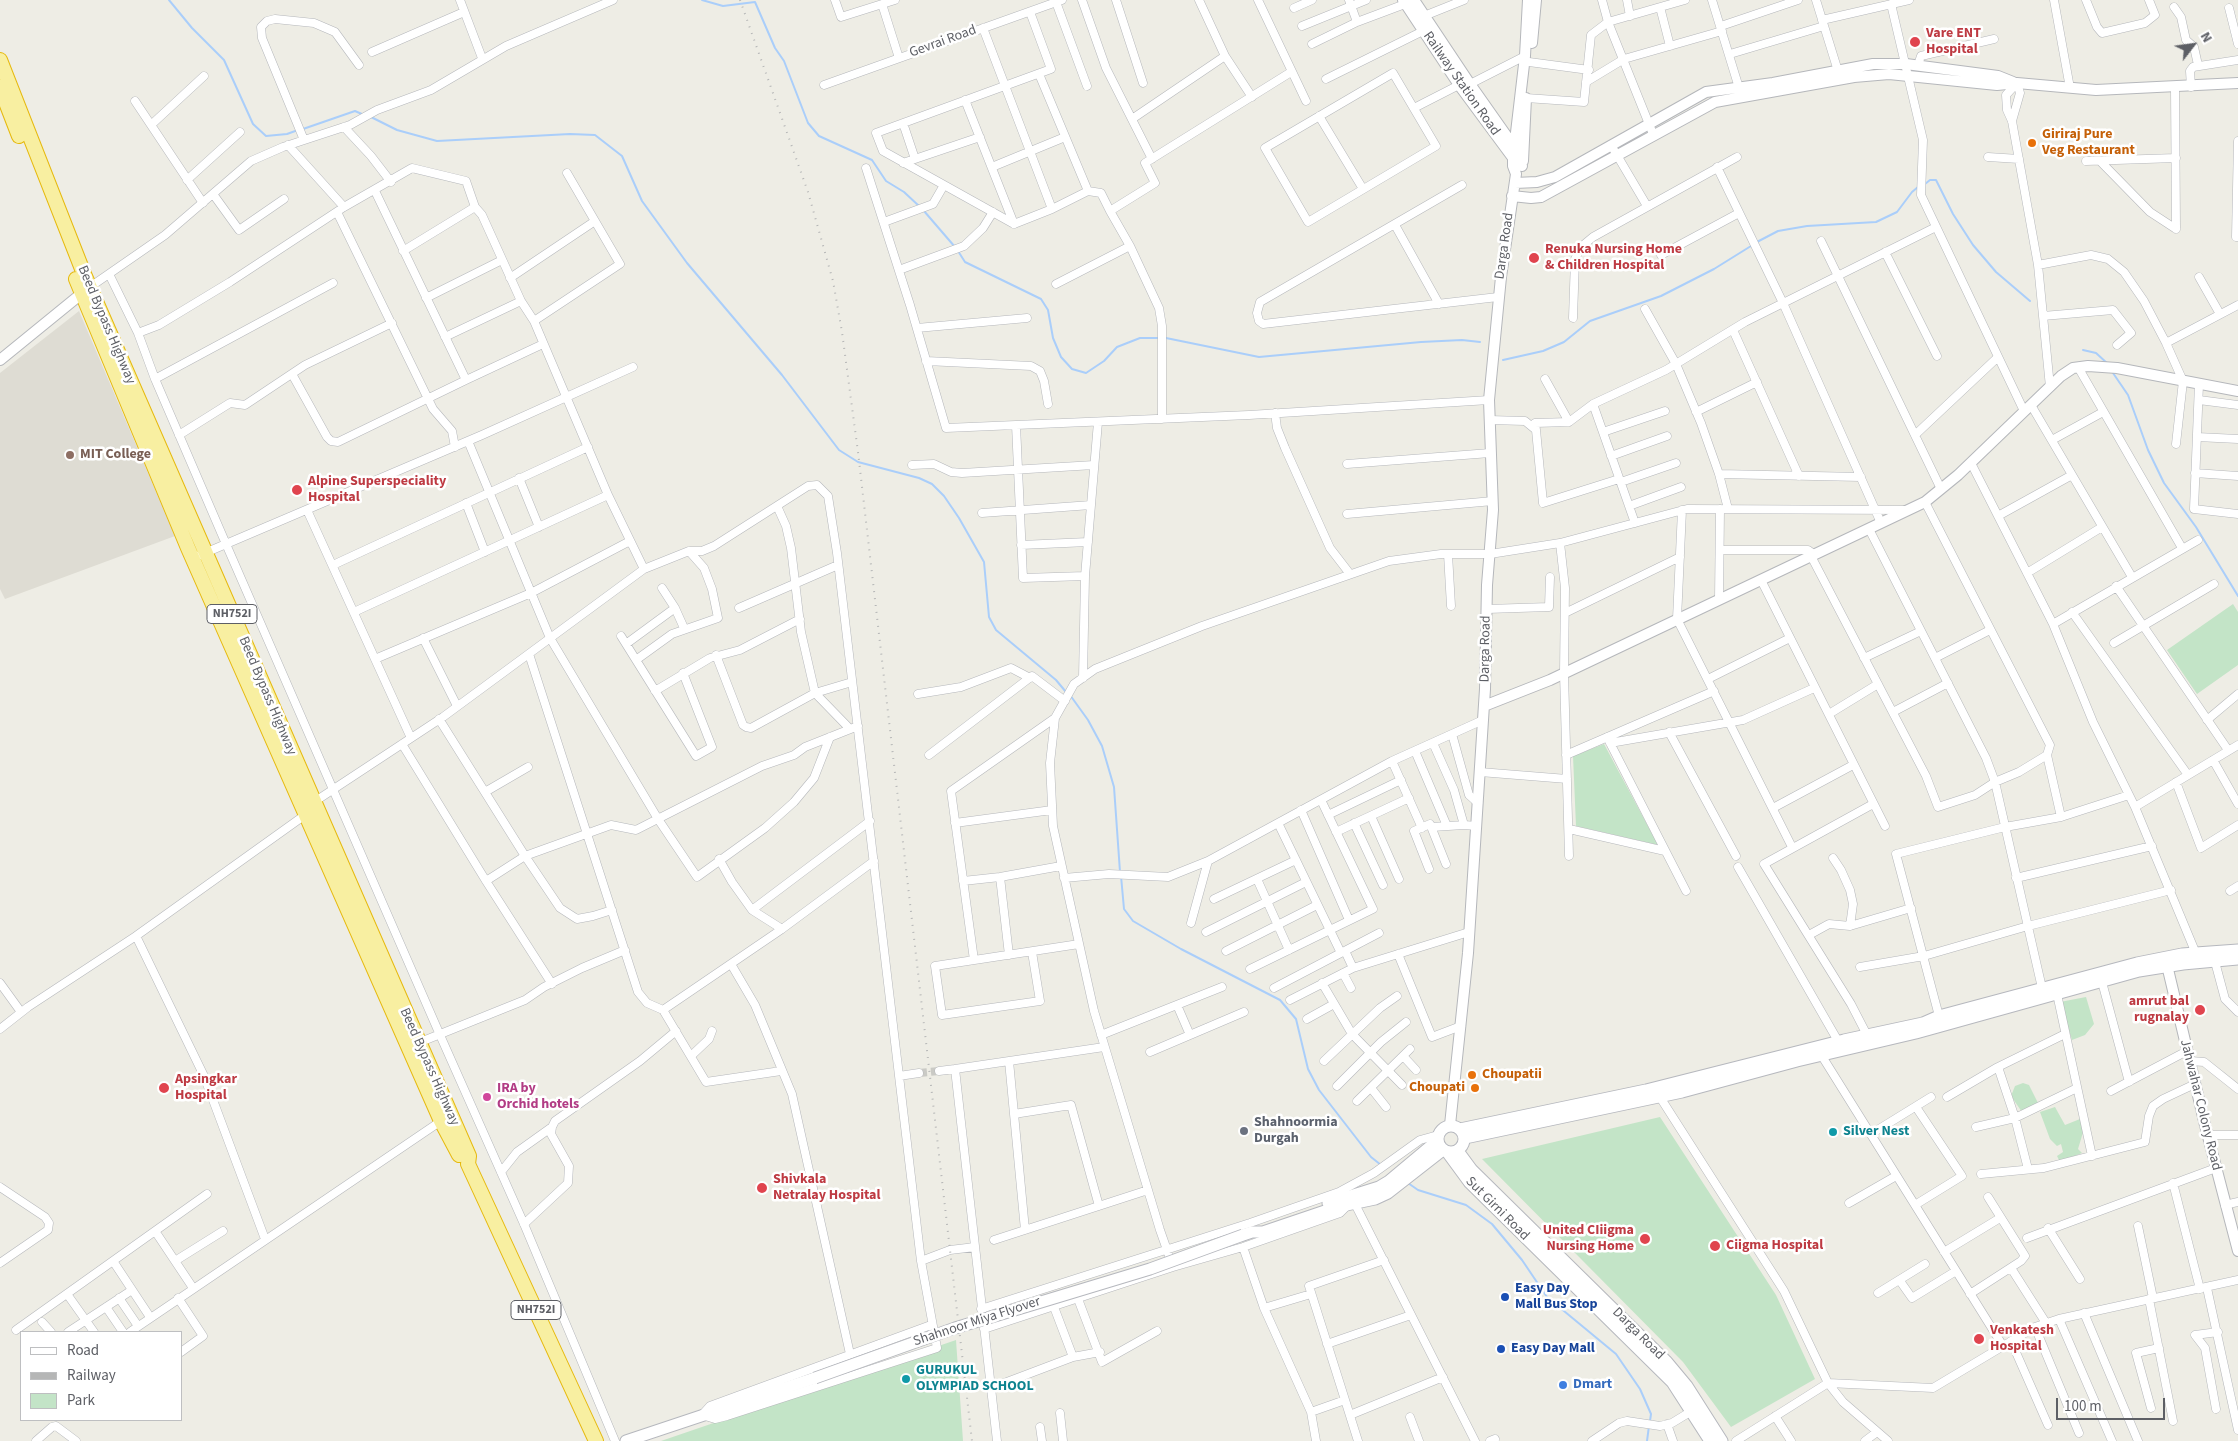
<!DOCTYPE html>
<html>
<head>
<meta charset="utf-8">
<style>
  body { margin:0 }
  #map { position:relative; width:2238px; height:1441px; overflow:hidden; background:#eeede5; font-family:"Source Sans 3",sans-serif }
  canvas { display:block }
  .legend { position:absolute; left:20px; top:1331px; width:162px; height:90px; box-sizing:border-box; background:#fff; border:1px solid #bebfc1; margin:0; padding:6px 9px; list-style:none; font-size:15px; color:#5d5f65 }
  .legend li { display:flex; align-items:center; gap:10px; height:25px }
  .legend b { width:25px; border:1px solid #bebfc1 }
  .north { position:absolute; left:2168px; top:20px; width:50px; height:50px; -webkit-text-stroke:4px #fff; paint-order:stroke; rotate:60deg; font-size:14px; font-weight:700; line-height:20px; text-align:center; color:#5d5f65 }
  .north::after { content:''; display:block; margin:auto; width:18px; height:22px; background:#5d5f65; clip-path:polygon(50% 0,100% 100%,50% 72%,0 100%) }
  .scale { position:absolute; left:2056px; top:1398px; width:109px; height:22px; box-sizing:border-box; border:2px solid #5d5f65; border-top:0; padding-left:6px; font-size:15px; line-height:18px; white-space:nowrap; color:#5d5f65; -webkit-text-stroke:4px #fff; paint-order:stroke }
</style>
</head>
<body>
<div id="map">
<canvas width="2238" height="1441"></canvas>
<ul class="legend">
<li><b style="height:6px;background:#fff"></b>Road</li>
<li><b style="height:6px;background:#b5b6b6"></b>Railway</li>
<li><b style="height:14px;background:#c3e4c7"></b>Park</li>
</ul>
<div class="north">N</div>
<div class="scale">100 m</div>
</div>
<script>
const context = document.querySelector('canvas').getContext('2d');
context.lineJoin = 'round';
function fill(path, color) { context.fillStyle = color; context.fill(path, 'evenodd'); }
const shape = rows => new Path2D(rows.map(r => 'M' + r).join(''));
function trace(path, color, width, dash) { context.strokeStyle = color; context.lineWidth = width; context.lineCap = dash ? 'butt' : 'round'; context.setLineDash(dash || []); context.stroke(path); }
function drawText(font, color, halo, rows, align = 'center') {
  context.font = font + ' "Source Sans 3",sans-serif'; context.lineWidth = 5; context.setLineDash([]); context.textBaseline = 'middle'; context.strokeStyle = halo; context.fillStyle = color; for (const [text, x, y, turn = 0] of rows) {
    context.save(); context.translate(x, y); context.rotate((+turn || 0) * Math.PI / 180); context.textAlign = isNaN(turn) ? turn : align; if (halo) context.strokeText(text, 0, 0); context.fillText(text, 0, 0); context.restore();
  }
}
fill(shape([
  [79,311,175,536,5,599,0,589,0,373]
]), '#dedcd3');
fill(shape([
  [2233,604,2238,612,2238,665,2197,694,2167,650],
  [1604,744,1658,845,1576,826,1573,756],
  [2086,997,2094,1024,2085,1035,2072,1040,2060,1002],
  [2023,1083,2029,1085,2038,1103,2022,1112,2011,1096,2015,1086],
  [2055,1107,2065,1125,2080,1119,2084,1129,2078,1149,2082,1153,2060,1162,2057,1156,2063,1152,2061,1144,2057,1146,2050,1139,2040,1112],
  [1660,1117,1776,1295,1815,1379,1731,1427,1683,1362,1482,1159],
  [956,1340,963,1441,661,1441]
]), '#c3e4c7');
trace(shape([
  [169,0,192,28,224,60,253,124,266,136,287,134,298,130],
  [702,0,723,6,755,2,775,48,784,61,808,123,819,136,872,160,886,181,904,192,919,206],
  [371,117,397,130,437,141,570,134,595,135,622,156,642,201,687,263,782,375,839,450,858,462,919,478,932,484,944,496,959,518,984,562,989,617,996,630,1056,680,1066,692],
  [303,129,355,111,364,115],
  [1925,184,1930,180,1936,180,1953,214,1973,245,1996,272,2030,301],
  [924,211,955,247],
  [1755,243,1778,231,1807,226,1876,222,1897,212,1912,192,1918,187],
  [958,251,965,262,1041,299,1048,310,1053,338,1061,357,1072,369,1086,373,1104,361,1117,347,1140,338,1161,338],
  [1166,338,1259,357,1421,342,1462,340,1480,342],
  [2083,350,2096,353,2108,364],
  [1503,360,1543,351,1564,342,1590,321,1661,296,1714,269,1751,246],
  [2113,373,2128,395,2148,450,2164,483,2196,527,2238,596],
  [1070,695,1088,720,1102,746,1114,787,1120,872],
  [1121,876,1124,909,1133,921,1181,949,1280,1000,1296,1019,1308,1069,1319,1090,1371,1157,1381,1165],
  [1408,1183,1418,1190,1466,1205,1492,1224,1522,1260,1547,1297,1616,1354,1640,1389,1651,1414,1650,1421],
  [1647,1441,1649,1426]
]), '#aacefa', 2);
trace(shape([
  [919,1073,939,1071]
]), '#cacac5', 8, [8, 4]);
const minor = shape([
  [460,0,482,58],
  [835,0,841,17,895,0],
  [1082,0,1106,68,1152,159],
  [1116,0,1143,83],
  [1199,0,1225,56],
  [1258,0,1306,101],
  [1349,0,1357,22],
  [1602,0,1608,22,1653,134],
  [1627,0,1630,16],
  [1712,0,1740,91],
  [1816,0,1838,71],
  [2054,0,2070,88],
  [2086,0,2097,27,2102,33,2145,23,2155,15,2149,0],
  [1056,2,1087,86],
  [882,4,899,58],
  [1891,4,1923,140,1921,195,2024,411],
  [1660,7,1670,46],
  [2174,7,2181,17,2186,40,2194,47,2198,65],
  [1294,8,1312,0],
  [2229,8,2238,44],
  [1424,16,1464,0],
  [1822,20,1909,0],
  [1302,26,1366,0],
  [1721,26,1798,0],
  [983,28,1052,209],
  [1312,44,1357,22,1405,4],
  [372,52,464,12],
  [1730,54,1824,26],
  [1529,62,1589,70],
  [1918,65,1921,56,1994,39],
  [1393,73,1436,146,1308,222,1265,148,1393,73],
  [1039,74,1088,191],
  [1326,79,1423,31],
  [1586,82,1624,59,1722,31],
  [2017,83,2006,95,2007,110,2012,121,2038,265,2050,387],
  [824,85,1062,0],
  [2191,87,2190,71,2193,67,2238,60],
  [2175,88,2176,229],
  [1526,98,1584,102,1591,35,1608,22,1685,0],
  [965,100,1014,224],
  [135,101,203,203],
  [1414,108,1459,85,1470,84,1525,56],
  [1319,116,1363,189],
  [1132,119,1225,56,1252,97],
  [2012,121,2020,93,2017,83],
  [903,123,915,159],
  [151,125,204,76],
  [344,127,371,156,391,182],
  [304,140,262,38,261,27,267,21,275,19,314,23,335,32,359,65],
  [2238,141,2236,237,2238,237],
  [288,145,344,207],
  [1611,145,1647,206],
  [1988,157,2019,159],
  [2086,161,2176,158],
  [2100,161,2150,212,2176,229],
  [903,163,980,137],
  [992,167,1065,137],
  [1717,167,1783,303,1881,523],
  [866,168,910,305,946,428,1249,415,1489,400],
  [187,180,240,132],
  [1462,185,1260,302,1257,313,1259,321,1263,324,1498,297],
  [375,191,466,380,543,344],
  [213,194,239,230,284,199],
  [337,212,433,409,452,431,455,447],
  [884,222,933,204,944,185],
  [1014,224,883,151,876,133,1051,69,1030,12],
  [1014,224,1052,209,1088,191,1101,193,1110,211],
  [1395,225,1439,304],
  [1821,241,1941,489],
  [1130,246,1159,308,1162,326,1162,419],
  [403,251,475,207],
  [1885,252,1937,356],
  [1661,255,1739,213],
  [2038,265,2091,255,2108,259,2124,272,2144,301,2166,343,2183,381,2176,444],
  [899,270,964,246,983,228,993,212],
  [109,274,138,333,155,379,226,544,482,435,633,367],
  [2199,277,2220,314],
  [510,278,595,221],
  [1056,284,1130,246,1110,211,1155,183,1145,163,1291,72],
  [90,287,165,235,251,161,283,147,350,125,377,110,431,90,506,46,613,0],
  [426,298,502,260],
  [1645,309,1676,364,1701,423,1719,474,1728,509],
  [2043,316,2113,310,2131,333,2117,345],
  [1573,318,1575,259,1581,247,1593,237,1737,157],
  [534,321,620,264,567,173],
  [917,328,1027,318],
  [1733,330,1799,476],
  [138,333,159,325,230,282,344,207,412,168,466,181,475,207,482,215,521,301,534,321,608,495,644,569],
  [445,337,521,301],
  [2166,343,2238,305],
  [926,361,1031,366,1040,371,1044,381,1048,404],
  [2078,367,2182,548],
  [292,374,327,437,331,441,338,442,466,380],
  [155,379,333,283],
  [1545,379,1569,422],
  [2199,384,2194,509,2238,514],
  [2199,400,2238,405],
  [1593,404,1635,523],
  [2031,405,2132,577],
  [1696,412,1757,382],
  [1275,413,1277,428,1285,448,1330,548,1350,574],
  [1489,420,1525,421,1536,430,1535,423,1569,422,1593,404,1666,370,1745,322,1936,227],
  [1016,425,1023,578,1085,576],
  [1536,430,1543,503,1619,479],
  [1603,432,1665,411],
  [179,435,230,403,245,405,305,365,392,323],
  [1915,435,1998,357],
  [2197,437,2238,439],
  [2052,440,2103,412],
  [468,441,550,638,658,819,697,877,765,828,794,802,814,778,830,737],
  [1611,456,1667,436],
  [1971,463,2053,624,2093,722,2135,807,2197,956],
  [1347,464,1490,453],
  [912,465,934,464,951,472,962,473,1094,465],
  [2195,473,2238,476],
  [1719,474,1861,477],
  [519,478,539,527],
  [1621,482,1676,463],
  [466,503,485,552],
  [777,506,786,526,791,548,801,632,815,693,850,729],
  [1629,506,1681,487],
  [307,510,411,738],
  [1682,510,1677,619,1792,847],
  [982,513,1091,505],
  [1347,514,1493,501],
  [1998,516,2072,475],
  [1869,529,1986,758,1995,782,2042,988],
  [1560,543,1565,588,1564,673,1569,856],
  [1021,545,1088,542],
  [1720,550,1808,550,1815,555],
  [1448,554,1451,606],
  [1811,556,1926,776,1938,807,1975,795,1995,782,2019,772,2047,755,2050,745,1925,502],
  [193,558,226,544,440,1035,524,1224,615,1441],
  [333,565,588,447],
  [2027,573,2102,527],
  [1761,580,1885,826],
  [2116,586,2228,750],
  [662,588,675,608,684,628],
  [1719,600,1720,509],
  [739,608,838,565],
  [1487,609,1549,607,1550,577],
  [354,612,608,495],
  [2072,612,2188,775],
  [1565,613,1680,557],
  [2053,624,2198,540],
  [621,636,696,756,712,747,683,673],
  [423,638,457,706],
  [2114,643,2214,584],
  [626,644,675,608],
  [529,654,638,992,647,1003,663,1010,706,1082,781,1071],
  [716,655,743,725,746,727,751,728,815,693,852,682],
  [1864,658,1921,631],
  [1935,658,1990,630],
  [375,659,531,593,630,541],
  [636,660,672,634,718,618,712,589,704,568,689,551],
  [1083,678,1085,576,1098,422],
  [1708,679,1790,638],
  [655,691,710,658,740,650,800,619],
  [918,694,961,687,1011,668,1030,678],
  [1893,712,1948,683],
  [1829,714,1878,684],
  [439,719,525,856,560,908,577,919,593,916,612,910],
  [2207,720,2238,694],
  [1669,732,1736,856],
  [1452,734,1469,795,1478,803],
  [1607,737,1686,891],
  [1433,743,1454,790,1464,825],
  [1610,743,1743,720,1814,688],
  [402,744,486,881,552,984],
  [1415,751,1447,826],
  [929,755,1032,676,1065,701],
  [1566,755,1714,691],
  [2047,755,2061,817],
  [2213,760,2238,804],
  [1392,761,1422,828],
  [1480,772,1567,779],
  [2176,782,2201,848,2238,825],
  [485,792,528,767],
  [314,802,443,717,644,569,689,551,702,551,714,546,808,486,817,485,828,496,837,553,921,1261,937,1348,727,1416,715,1419,702,1415,710,1406,931,1325],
  [2135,807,2238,745],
  [1773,808,1853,765],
  [1301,810,1349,920],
  [1328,815,1401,780],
  [1371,816,1399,879],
  [955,823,1052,810],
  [1278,823,1341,953],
  [1354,823,1383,885],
  [1432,827,1464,825,1477,826],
  [1569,829,1665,851],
  [1336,832,1409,798],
  [1833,858,1841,870,1850,890,1853,904,1850,926],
  [719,859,732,882,752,910,782,929],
  [1738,867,1838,1041],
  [1429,869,1414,831,1430,824,1446,864],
  [1000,877,1009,955],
  [1064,878,1109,874,1168,877,1208,861,1392,761,1483,720],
  [2016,878,2152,846],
  [1257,879,1289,950],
  [486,881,525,856,611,825,636,830,762,766,794,755,805,747,858,726],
  [963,881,1000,877,1061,866],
  [2230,891,2238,886],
  [1214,899,1296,860],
  [752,910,870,821],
  [1191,923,1208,861],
  [1206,932,1306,882],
  [1809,935,1829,924,1850,926,1911,908],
  [136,936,204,1076,265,1239],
  [1226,951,1317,905],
  [1032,952,1040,1001,942,1015,935,966,1079,944],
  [1398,954,1432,1037,1461,1026],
  [2214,958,2225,999,2238,1012],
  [974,960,951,791,1055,718],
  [731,964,755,1005,792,1094,850,1354],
  [1860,967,1924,956,2028,926,2171,890],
  [1353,968,1469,932],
  [1250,969,1373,909,1321,800],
  [1343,973,1351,988],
  [2102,982,2129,1082],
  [0,983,21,1012],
  [1322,983,1352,1034,1402,1085],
  [1274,988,1379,933],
  [2057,994,2092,1156],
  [1290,1000,1353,968,1345,951],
  [1177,1005,1190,1035],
  [663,1010,782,929,874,861],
  [1939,1016,1896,854,2005,827,2061,817,2129,795],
  [1307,1019,1334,1004],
  [0,1029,28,1007,136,936,305,815],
  [1101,1035,1222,987],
  [1867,1035,1851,1004,1764,864,1873,804],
  [418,1043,525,1000,544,987,582,968,625,950],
  [1150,1052,1244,1012],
  [1820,1053,2003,1346],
  [691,1056,709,1039,712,1031],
  [1404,1057,1416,1070],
  [1009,1061,1025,1230],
  [1324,1061,1380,1008,1397,996],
  [2190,1061,2204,1062,2238,1089],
  [1998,1067,2015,1118,2028,1169],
  [939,1071,955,1069],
  [899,1076,919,1073],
  [1337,1086,1381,1042,1406,1022],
  [1371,1088,1386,1107],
  [2111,1091,2187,1051],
  [1658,1094,1784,1291,1828,1383,1843,1402,1888,1441],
  [1947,1097,1998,1067,2065,1034],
  [1357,1101,1410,1049],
  [1014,1114,1071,1105,1099,1206],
  [1976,1127,2015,1118,2077,1088],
  [1871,1134,1931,1097],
  [2207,1135,2238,1135],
  [501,1172,517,1152,552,1127],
  [1981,1174,2044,1168,2145,1142,2149,1116,2153,1106,2163,1099,2195,1084],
  [2173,1183,2200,1289],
  [0,1187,45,1217,49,1223,48,1230,0,1263],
  [1849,1203,1896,1176],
  [1355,1204,1475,1441],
  [1915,1205,1962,1176,1916,1107],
  [2225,1205,2238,1202],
  [524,1224,568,1183,569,1166,551,1134,552,1127,555,1121,640,1061,676,1031],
  [2138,1226,2153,1298],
  [2048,1228,2080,1279],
  [155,1231,193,1288],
  [2027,1238,2216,1168],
  [994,1240,1148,1190],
  [1243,1247,1264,1308,1311,1412,1316,1441],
  [1944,1252,2000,1218],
  [113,1261,150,1317],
  [175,1261,223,1231],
  [921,1261,950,1250,975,1247],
  [1173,1267,1160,1230,1094,1011,1053,826,1050,763,1055,718,1074,684,1095,669,1202,626,1389,561,1441,554,1490,554,1560,543,1687,509,1907,510],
  [2011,1268,2046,1323],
  [1900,1281,1912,1298,1956,1271],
  [2207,1288,2238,1430],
  [1878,1293,1925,1264],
  [67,1294,94,1332],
  [1970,1294,2021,1261,2025,1256,1988,1197],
  [119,1298,138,1326],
  [178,1298,203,1336,181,1352],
  [1078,1299,1102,1362,1157,1331],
  [2149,1299,2173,1421],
  [106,1307,123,1332],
  [1054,1307,1073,1357],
  [1264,1308,1311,1294],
  [981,1309,1250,1223,1339,1192,1374,1173,1420,1140,1438,1135],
  [2084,1313,2138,1441],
  [2059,1319,2112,1441],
  [42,1322,51,1332],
  [2035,1327,2079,1433],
  [984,1329,1173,1267,1243,1247,1340,1213,1348,1205],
  [16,1330,207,1194],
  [68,1332,132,1290],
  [130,1332,441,1121],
  [2011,1341,2048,1425],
  [1327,1344,1411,1315],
  [991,1388,1073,1357,1100,1352],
  [2151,1408,2136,1353,2159,1348],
  [2216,1409,2205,1348,2195,1335,2218,1332],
  [1311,1412,1345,1400],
  [1060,1413,1063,1441],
  [1350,1415,1443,1377],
  [1775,1416,1791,1441],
  [1410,1417,1419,1441],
  [1667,1424,1673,1441],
  [1040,1427,1042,1441],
  [36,1441,52,1427,56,1426,76,1441],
  [997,1441,955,1069,1104,1047],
  [1358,1441,1309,1286,1384,1260],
  [1490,1441,1495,1439],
  [1592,1441,1619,1423,1627,1421,1660,1426,1672,1423,1695,1409],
  [1736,1441,1828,1383,1933,1388,2035,1327,2059,1319,2238,1280],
  [1865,1441,1877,1432]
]);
const tertiary = shape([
  [1403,0,1459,85,1513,158,1522,166],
  [1414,0,1470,84,1515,148,1523,157],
  [1532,43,1536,0],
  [1523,161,1526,98],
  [1515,183,1537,182,1555,177,1706,92,1773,83,1873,64,1906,64,1998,76,2013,82],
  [1512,196,1531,198,1541,197,1715,102,1854,77,1889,74,1997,85,2017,83,2096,90,2238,83],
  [0,360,86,290],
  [1484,706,1550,680,1925,502,1958,475,2061,376,2073,368,2088,366,2117,368,2238,391],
  [2166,961,2205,1125,2238,1251],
  [1450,1125,1468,953,1485,689,1487,585,1493,510,1489,400,1501,277,1516,174,1513,166,1513,158,1525,56,1528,0]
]);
const secondary = shape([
  '1438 1139a13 13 0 1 1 26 0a13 13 0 1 1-26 0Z',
  [1460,1129,1646,1090,1844,1040,1923,1023,1939,1016,2137,963,2182,954,2238,950],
  [1465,1138,1682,1092,1797,1061,1916,1033,2139,971,2183,964,2238,959],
  [1458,1151,1472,1170,1667,1362,1687,1386,1722,1441],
  [1447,1152,1469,1182,1672,1382,1710,1441],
  [1328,1203,1379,1187,1389,1181,1438,1140],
  [1243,1235,1252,1232,1263,1232,1337,1207,1375,1199,1388,1193,1443,1150],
  [626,1441,815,1378]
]);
const trunk = shape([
  [0,60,84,274,469,1156,468,1164,596,1441],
  [0,87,19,136],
  [76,279,188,548,441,1121,459,1155]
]);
trace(minor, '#b5b7bb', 9);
trace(tertiary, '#b5b7bb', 12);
trace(secondary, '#b6b8be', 13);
trace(trunk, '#e6b90e', 16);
trace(minor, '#fff', 8);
trace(tertiary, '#fff', 10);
trace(secondary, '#fff', 11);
trace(trunk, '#f8efa1', 14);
trace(shape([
  [740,0,808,192,833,281,842,332,858,452,972,1441]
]), '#b5b6b6', 2, [1, 6]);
const secondaryBridge = shape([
  [815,1378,955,1328,1150,1269,1243,1235]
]);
trace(secondaryBridge, '#b6b8be', 13, []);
trace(secondaryBridge, '#fff', 11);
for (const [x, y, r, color] of [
  [1915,42,6,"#e0444e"],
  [2032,143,5,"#e8710a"],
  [1534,258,6,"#e0444e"],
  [70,455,5,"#8d6e63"],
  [297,490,6,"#e0444e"],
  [2200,1010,6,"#e0444e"],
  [1472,1075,5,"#e8710a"],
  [164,1088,6,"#e0444e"],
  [1475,1088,5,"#e8710a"],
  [487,1097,5,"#d1479c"],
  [1244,1131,5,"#6b7280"],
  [1833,1132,5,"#0f9aa8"],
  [762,1188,6,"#e0444e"],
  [1645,1239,6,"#e0444e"],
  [1715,1246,6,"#e0444e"],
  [1505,1297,5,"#1a4fb4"],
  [1979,1339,6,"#e0444e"],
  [1501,1349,5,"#1a4fb4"],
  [906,1379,5,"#0f9aa8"],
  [1563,1385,5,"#3f7fe0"]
]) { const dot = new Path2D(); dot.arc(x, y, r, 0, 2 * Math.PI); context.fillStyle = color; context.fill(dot); trace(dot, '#fff', 2); }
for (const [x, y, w] of [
  [232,614,50],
  [536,1310,50]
]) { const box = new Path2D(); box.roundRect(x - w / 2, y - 9.5, w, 19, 4); context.fillStyle = '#fff'; context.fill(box); trace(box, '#5d5f65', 1); }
drawText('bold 12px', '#5d5f65', null, [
  ["NH752I",232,614],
  ["NH752I",536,1310]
]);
drawText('bold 14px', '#be3a42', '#fff', [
  ["Vare ENT",1926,34],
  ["Hospital",1926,50],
  ["Renuka Nursing Home",1545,250],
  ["& Children Hospital",1545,266],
  ["Alpine Superspeciality",308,482],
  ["Hospital",308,498],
  ["amrut bal",2189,1002,"right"],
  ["rugnalay",2189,1018,"right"],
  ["Apsingkar",175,1080],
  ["Hospital",175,1096],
  ["Shivkala",773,1180],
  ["Netralay Hospital",773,1196],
  ["United CIiigma",1634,1231,"right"],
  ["Nursing Home",1634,1247,"right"],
  ["Ciigma Hospital",1726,1246],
  ["Venkatesh",1990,1331],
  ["Hospital",1990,1347]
], 'left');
drawText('14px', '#5d5f65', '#fff', [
  ["Gevrai Road",943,42,-20],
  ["Railway Station Road",1461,84,55],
  ["Darga Road",1505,246,-82],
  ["Beed Bypass Highway",106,325,67],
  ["Darga Road",1486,649,-89],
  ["Beed Bypass Highway",267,696,67],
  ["Beed Bypass Highway",429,1067,66],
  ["Jahwahar Colony Road",2200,1105,76],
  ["Sut Girni Road",1497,1209,45],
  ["Shahnoor Miya Flyover",977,1322,-18],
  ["Darga Road",1638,1334,45]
]);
drawText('bold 14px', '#c56008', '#fff', [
  ["Giriraj Pure",2042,135],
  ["Veg Restaurant",2042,151],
  ["Choupatii",1482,1075],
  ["Choupati",1465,1088,"right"]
], 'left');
drawText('bold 14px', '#785e54', '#fff', [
  ["MIT College",80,455]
], 'left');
drawText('bold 14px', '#b23c85', '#fff', [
  ["IRA by",497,1089],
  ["Orchid hotels",497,1105]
], 'left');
drawText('bold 14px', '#5b616d', '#fff', [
  ["Shahnoormia",1254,1123],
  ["Durgah",1254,1139]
], 'left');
drawText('bold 14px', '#0d838f', '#fff', [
  ["Silver Nest",1843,1132],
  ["GURUKUL",916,1371],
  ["OLYMPIAD SCHOOL",916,1387]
], 'left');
drawText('bold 14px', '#164399', '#fff', [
  ["Easy Day",1515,1289],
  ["Mall Bus Stop",1515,1305],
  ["Easy Day Mall",1511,1349]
], 'left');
drawText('bold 14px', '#366cbe', '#fff', [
  ["Dmart",1573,1385]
], 'left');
</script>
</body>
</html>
